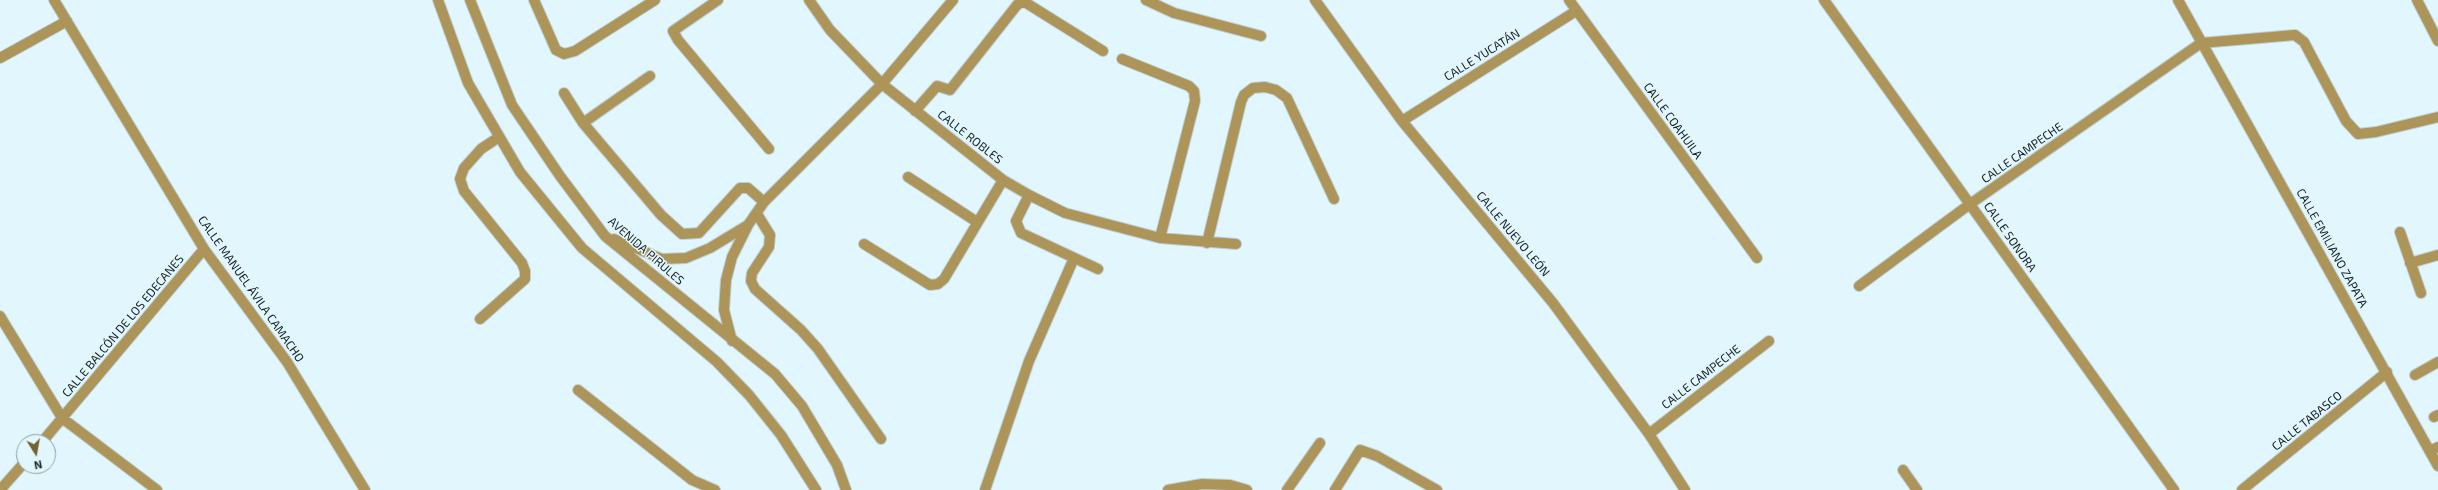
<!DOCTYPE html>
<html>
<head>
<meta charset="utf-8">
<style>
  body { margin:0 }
  #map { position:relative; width:2438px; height:490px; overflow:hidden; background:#e2f7fd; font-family:"Exo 2",sans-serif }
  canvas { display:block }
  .north { position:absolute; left:16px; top:434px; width:40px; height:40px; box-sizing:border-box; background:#e2f7fd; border:1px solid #90a1a5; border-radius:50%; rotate:169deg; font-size:11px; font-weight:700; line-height:16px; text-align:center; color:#162022 }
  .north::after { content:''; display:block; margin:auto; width:14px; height:18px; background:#766130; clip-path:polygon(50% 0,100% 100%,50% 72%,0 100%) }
</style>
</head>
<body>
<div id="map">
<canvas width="2438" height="490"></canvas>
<div class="north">N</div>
</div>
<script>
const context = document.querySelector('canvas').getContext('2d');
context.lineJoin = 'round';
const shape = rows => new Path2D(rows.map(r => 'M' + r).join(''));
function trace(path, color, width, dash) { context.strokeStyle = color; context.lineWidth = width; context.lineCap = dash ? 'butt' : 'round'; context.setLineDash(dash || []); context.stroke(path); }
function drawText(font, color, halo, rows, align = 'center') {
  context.font = font + ' "Exo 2",sans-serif'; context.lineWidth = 3; context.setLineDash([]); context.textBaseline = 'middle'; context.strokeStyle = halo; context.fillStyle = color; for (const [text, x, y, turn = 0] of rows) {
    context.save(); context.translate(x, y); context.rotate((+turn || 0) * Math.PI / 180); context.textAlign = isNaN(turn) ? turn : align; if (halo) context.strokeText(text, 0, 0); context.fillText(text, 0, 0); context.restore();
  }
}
const minor = shape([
  [54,0,204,249,287,362,365,490],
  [438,0,468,83,520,172,582,248,717,362,749,395,781,435,816,490],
  [470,0,512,105,560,176,605,236,775,374,802,406,837,465,846,490],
  [534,0,556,50,564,54,575,51,655,0],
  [718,0,673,31,678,40,769,149],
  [809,0,830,30,882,84,1003,180,1029,195,1065,213,1160,238,1236,244],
  [1146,0,1174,13,1261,36],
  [1315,0,1402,121,1553,303,1649,434,1685,490],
  [1569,0,1757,258],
  [1824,0,2174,490],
  [2417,0,2438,41],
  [0,58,67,21],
  [1122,59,1189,86,1194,91,1195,101,1160,238],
  [564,93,583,123,661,215,682,234,699,233,740,188,748,188,764,202],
  [915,111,937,86,950,90,1017,5,1023,1,1103,51],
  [1402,121,1576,11],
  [583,123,650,76],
  [908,177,977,222],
  [1029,195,1016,221,1021,233,1098,269],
  [757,214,770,235,769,247,752,273,751,281,755,289,801,330,818,349,881,439],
  [2400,232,2421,293],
  [614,239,662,259,686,258,710,248,748,225],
  [1207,243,1241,102,1244,95,1253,88,1265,87,1276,90,1287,98,1334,199],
  [864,244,930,285,938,284,944,279,1003,180],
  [2410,263,2438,255],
  [1859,286,1970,204,2201,43,2295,35,2304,42,2346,121,2358,134,2376,132,2438,117],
  [0,316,62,418,157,490],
  [480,319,525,279,525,271,522,263,464,191,460,179,464,168,481,149,499,137],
  [732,341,724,310,726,280,732,257,748,225,764,202,882,84,953,0],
  [2415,375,2438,362],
  [578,390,692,480,715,490],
  [2434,417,2438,415],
  [1649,434,1769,341],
  [42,442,204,249],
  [2430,451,2438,447],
  [1903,470,1917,490],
  [0,490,24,463],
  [985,490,1029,361,1074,258],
  [1168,490,1202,484,1230,485,1247,490],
  [1287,490,1320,443],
  [1335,490,1360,450,1377,456,1437,490],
  [2242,490,2387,372]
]);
const tertiary = shape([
  [2178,0,2438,466]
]);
trace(minor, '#bdd0d6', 12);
trace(tertiary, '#bdd0d6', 12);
trace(minor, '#ad9459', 10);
trace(tertiary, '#ad9459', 10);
drawText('12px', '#162022', '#e2f7fd', [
  ["CALLE YUCATÁN",1482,55,-32],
  ["CALLE COAHUILA",1673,121,54],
  ["CALLE ROBLES",970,137,38],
  ["CALLE CAMPECHE",2022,153,-35],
  ["CALLE NUEVO LEÓN",1513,234,50],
  ["CALLE SONORA",2010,237,55],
  ["CALLE EMILIANO ZAPATA",2332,248,61],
  ["AVENIDA PIRULES",646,251,41],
  ["CALLE MANUEL ÁVILA CAMACHO",251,289,55],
  ["CALLE BALCÓN DE LOS EDECANES",123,326,-50],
  ["CALLE CAMPECHE",1701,377,-38],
  ["CALLE TABASCO",2307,421,-39]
]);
</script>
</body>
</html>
